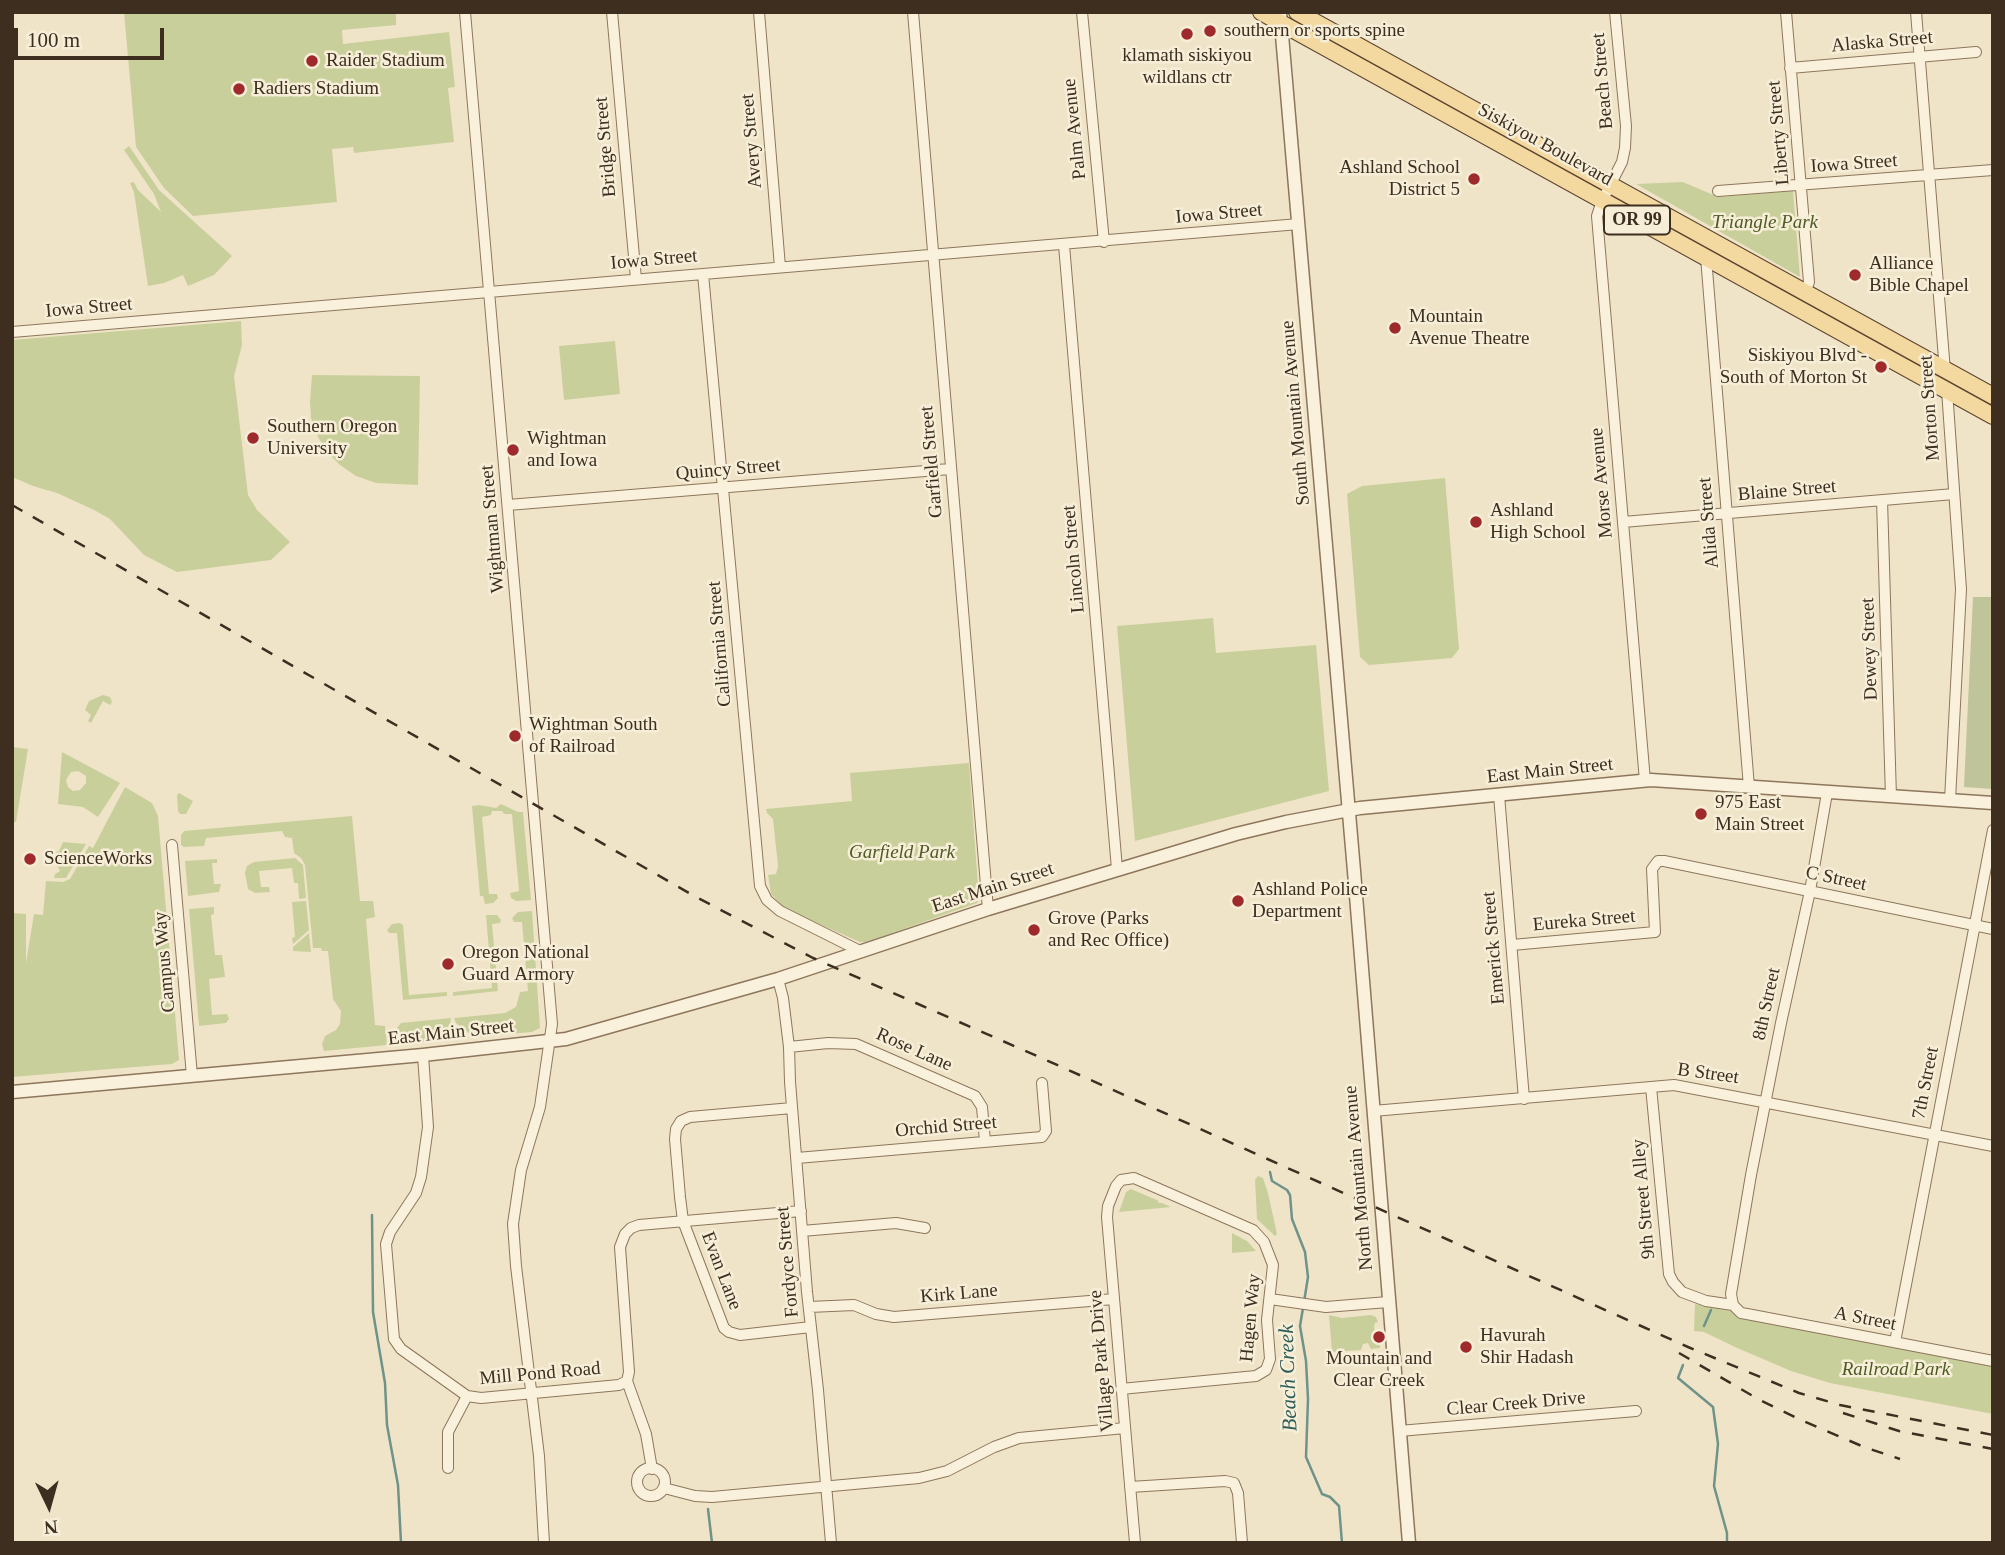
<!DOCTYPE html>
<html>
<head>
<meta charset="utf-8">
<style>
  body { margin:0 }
  #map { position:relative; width:2005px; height:1555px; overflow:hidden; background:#f0e4c8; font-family:"Times New Roman",serif }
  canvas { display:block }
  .frame { position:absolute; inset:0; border:14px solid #3d2e20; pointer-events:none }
  .north { position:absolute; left:14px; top:1471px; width:70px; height:70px; -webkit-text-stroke:5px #f7eed8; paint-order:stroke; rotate:175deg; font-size:19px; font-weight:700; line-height:28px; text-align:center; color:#3d2e20 }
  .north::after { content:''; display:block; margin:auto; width:24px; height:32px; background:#3d2e20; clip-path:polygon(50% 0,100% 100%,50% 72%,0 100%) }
  .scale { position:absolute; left:14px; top:28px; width:150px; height:32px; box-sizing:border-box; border:4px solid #3d2e20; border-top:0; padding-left:9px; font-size:21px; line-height:24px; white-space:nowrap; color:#3d2e20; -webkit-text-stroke:5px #f7eed8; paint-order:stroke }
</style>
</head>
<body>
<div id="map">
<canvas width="2005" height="1555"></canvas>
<div class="frame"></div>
<div class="north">N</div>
<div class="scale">100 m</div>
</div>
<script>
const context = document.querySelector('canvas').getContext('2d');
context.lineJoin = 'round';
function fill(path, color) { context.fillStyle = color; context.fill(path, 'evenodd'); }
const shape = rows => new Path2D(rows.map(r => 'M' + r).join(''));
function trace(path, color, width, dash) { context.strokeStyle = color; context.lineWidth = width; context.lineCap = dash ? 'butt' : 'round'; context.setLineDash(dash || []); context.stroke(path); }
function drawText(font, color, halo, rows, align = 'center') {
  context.font = font + ' "Times New Roman",serif'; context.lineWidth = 5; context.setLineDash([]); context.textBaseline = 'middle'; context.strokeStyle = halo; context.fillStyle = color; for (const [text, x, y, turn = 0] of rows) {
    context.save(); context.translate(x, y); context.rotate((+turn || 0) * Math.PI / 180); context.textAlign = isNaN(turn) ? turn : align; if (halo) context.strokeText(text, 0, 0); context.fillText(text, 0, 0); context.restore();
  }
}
fill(shape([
  [124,12,396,12,396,25,342,30,343,44,449,32,455,87,448,88,454,142,354,153,353,147,332,149,337,202,193,216,164,188,136,147],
  [129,146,159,190,232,256,214,275,188,286,183,275,164,283,148,286,134,192,130,183,134,182,138,190,161,212,154,194,124,150],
  [1683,182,1718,197,1793,191,1800,277,1636,184],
  [241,321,242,345,234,376,248,495,257,510,290,542,271,560,177,572,144,555,110,519,94,510,57,493,33,486,12,477,12,340],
  [615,341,620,394,564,400,559,346],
  [312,375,420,376,418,485,376,483,356,476,340,465,327,452,318,437,311,418,310,401],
  [1445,478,1459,649,1452,658,1369,665,1360,657,1347,494,1362,486],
  [1213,618,1216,653,1316,645,1329,791,1135,841,1117,626],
  [103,695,110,697,112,702,110,705,103,701,91,723,88,721,91,715,85,710,89,701],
  [12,747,28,749,16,822,12,821],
  [62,752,120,783,98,817,83,807,58,804],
  [78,771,86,776,86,783,80,790,73,791,68,787,66,780,71,772],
  [969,763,979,899,977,903,867,942,860,942,785,909,771,894,768,875,776,874,778,866,773,819,767,813,766,809,852,801,850,773],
  [125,787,152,803,158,816,179,1060,172,1064,12,1077,12,867,13,913,26,914,26,963,34,914,43,915,46,881,63,882,70,879,89,846,93,848],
  [179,793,193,801,186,814,180,814,178,811,177,795],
  [501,804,518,812,523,812,531,900,516,901,511,898,510,893,519,891,512,814,504,814,502,811,492,811,491,815,482,817,489,894,497,894,498,898,493,903,485,904,483,896,480,896,472,806,479,805,496,808],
  [352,816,360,901,373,901,375,917,366,919,375,1025,385,1026,387,1045,324,1051,322,1044,325,1036,336,1030,340,1024,341,1011,333,999,328,951,322,951,321,948,313,948,305,865,301,858,294,853,292,838,285,837,282,831,206,838,204,846,184,847,181,845,181,835,184,831],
  [63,842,86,844,66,878,54,878,55,874,60,871,54,859,54,854,59,851],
  [295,858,303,865,306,898,299,899,298,883,294,883,292,868,259,871,261,887,269,887,270,892,255,893,248,889,245,873,247,866,254,862],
  [217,859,217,863,212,863,214,884,221,884,219,892,188,896,185,861],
  [306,901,309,930,293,944,292,938,295,937,292,902],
  [214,907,214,914,211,915,215,955,222,955,225,977,209,979,212,1015,227,1014,229,1019,226,1023,199,1026,189,909],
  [532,911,540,1028,532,1032,474,1037,456,1023,454,1018,505,1013,516,1007,520,992,528,991,522,922,514,922,512,918,518,912],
  [486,915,497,915,501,920,500,923,492,924,498,991,453,996,453,992,492,988],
  [400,923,403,925,409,995,447,992,447,996,403,1000,397,933,389,933,387,930,392,924],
  [309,933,311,952,293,951,293,947],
  [451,1018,450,1024,436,1041,398,1044,396,1029,401,1023],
  [452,1026,458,1027,469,1038,441,1040],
  [1258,1176,1263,1178,1268,1193,1277,1234,1275,1236,1257,1219,1255,1180],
  [1131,1189,1159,1201,1158,1203,1162,1203,1171,1207,1119,1212,1126,1192],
  [1232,1233,1247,1241,1256,1251,1232,1253],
  [1695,1304,1993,1361,1993,1414,1830,1383,1791,1371,1735,1347,1704,1332,1694,1331],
  [1329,1315,1342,1318,1371,1315,1376,1317,1378,1322,1375,1323,1374,1327,1377,1340,1380,1340,1380,1348,1371,1349,1368,1343,1363,1344,1361,1350,1332,1352]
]), '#c9cf9b');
fill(shape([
  [1973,597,1993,597,1993,789,1964,787]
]), '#bfc49a');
trace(shape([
  [1270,1172,1272,1181,1287,1190,1290,1195,1292,1219,1305,1252,1308,1277,1304,1302],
  [372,1215,373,1312,385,1383,387,1425,398,1485,401,1543],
  [1303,1308,1300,1326,1306,1361,1308,1399,1306,1457,1322,1494,1330,1497,1339,1506,1342,1543],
  [1704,1326,1711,1310],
  [1683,1365,1678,1378,1713,1407,1718,1444,1714,1486,1727,1533,1727,1543],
  [708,1509,712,1543]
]), '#6f938a', 2.5);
const minor = shape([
  [465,12,552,1024,540,1107,521,1170,513,1224,516,1266,539,1456,544,1543],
  [612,12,636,279],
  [759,12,780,267],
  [913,12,988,909],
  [1082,12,1104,242],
  [1615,12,1626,126,1625,148,1622,162,1602,201,1597,216,1645,781],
  [1786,12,1809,282,1805,293],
  [1916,12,1945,371],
  [1790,68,1976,52],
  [1718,191,1993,170],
  [1064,245,1117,869],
  [1706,257,1749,787],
  [703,274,760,886,767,900,780,911,862,952],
  [12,332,1299,224],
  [1947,390,1961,589,1950,800],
  [1882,500,1891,797],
  [508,505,950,469],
  [1623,522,1954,494],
  [1499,795,1524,1099],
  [172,845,192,1076],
  [1512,945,1655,932,1652,869,1658,861,1664,861,1993,929],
  [778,979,783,998,789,1047,790,1082,807,1292,818,1390,831,1543],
  [789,1047,828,1043,856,1044,975,1096,982,1107,985,1141],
  [423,1055,428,1127,421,1177,416,1193,390,1232,386,1244,394,1339,401,1349,467,1396,481,1398,619,1385,627,1381,629,1372,620,1247,625,1234,631,1228,639,1225,801,1211],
  [1651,1087,1669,1274,1673,1282,1682,1292,1706,1301,1733,1305],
  [792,1108,690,1117,681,1121,676,1129,675,1139,680,1197,683,1221,724,1328,729,1332,740,1335,811,1327],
  [1373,1111,1674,1085,1993,1146],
  [797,1158,1042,1137,1046,1131,1042,1083],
  [802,1231,896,1223,925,1228],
  [1270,1299,1326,1307,1388,1302],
  [1733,1305,1731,1294,1751,1175,1781,1023,1810,891,1827,793],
  [1733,1305,1741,1313,1747,1314,1993,1361],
  [809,1307,854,1305,876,1314,894,1317,1114,1299],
  [1895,1342,1993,830],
  [627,1381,646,1434,652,1469],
  [1121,1389,1256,1376,1266,1370,1270,1359,1267,1320,1273,1265,1264,1242,1253,1230,1134,1178,1121,1180,1116,1186,1108,1206,1107,1217,1135,1543],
  [1399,1431,1636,1411],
  [448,1468,448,1432,467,1396],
  '637 1482a14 14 0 1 1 28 0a14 14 0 1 1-28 0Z',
  [1130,1487,1225,1481,1234,1483,1238,1493,1242,1543],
  [664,1488,695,1496,712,1497,919,1478,947,1471,994,1447,1019,1438,1125,1428]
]);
const tertiary = shape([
  [1280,12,1354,871,1409,1543],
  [12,1092,423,1055,566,1039,778,979,988,909,1236,834,1286,822,1360,808,1651,780,1993,803]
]);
const primary = shape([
  [1261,12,1993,416],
  [1297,12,1993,396]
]);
trace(minor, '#8d765c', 12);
trace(tertiary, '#8d765c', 15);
trace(primary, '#5b4430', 18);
trace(minor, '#faf1dc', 10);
trace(tertiary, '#faf1dc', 12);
trace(primary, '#f3d9a0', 16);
trace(shape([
  [12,505,696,897,813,958,1037,1056,1688,1347,1799,1393,1840,1405,1993,1435],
  [1679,1353,1758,1399,1801,1420,1864,1447,1900,1459],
  [1843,1413,1899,1431,1993,1449]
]), '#3d2e20', 2.5, [12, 12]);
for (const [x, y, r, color] of [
  [1210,31,7,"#9e2a2b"],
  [1187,34,7,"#9e2a2b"],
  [312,61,7,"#9e2a2b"],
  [239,89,7,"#9e2a2b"],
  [1474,179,7,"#9e2a2b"],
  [1855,275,7,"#9e2a2b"],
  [1395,328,7,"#9e2a2b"],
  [1881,367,7,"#9e2a2b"],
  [253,438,7,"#9e2a2b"],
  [513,450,7,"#9e2a2b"],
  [1476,522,7,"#9e2a2b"],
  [515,736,7,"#9e2a2b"],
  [1701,814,7,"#9e2a2b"],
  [30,859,7,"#9e2a2b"],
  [1238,901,7,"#9e2a2b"],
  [1034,930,7,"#9e2a2b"],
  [448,964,7,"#9e2a2b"],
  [1379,1337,7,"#9e2a2b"],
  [1466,1347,7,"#9e2a2b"]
]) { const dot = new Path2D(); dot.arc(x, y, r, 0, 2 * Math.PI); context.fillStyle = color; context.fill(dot); trace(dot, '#f7eed8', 2.5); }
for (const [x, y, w] of [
  [1637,220,66]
]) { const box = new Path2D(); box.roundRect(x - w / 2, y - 14.5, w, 29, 5); context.fillStyle = '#f7eed8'; context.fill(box); trace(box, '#3d2e20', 2); }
drawText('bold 18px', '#3d2e20', null, [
  ["OR 99",1637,220]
]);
drawText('19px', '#3d2e20', '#f7eed8', [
  ["southern or sports spine",1224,31],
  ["klamath siskiyou",1187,56,"center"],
  ["wildlans ctr",1187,78,"center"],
  ["Raider Stadium",326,61],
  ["Radiers Stadium",253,89],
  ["Ashland School",1460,168,"right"],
  ["District 5",1460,190,"right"],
  ["Alliance",1869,264],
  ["Bible Chapel",1869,286],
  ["Mountain",1409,317],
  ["Avenue Theatre",1409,339],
  ["Siskiyou Blvd -",1867,356,"right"],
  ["South of Morton St",1867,378,"right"],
  ["Southern Oregon",267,427],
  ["University",267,449],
  ["Wightman",527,439],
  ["and Iowa",527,461],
  ["Ashland",1490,511],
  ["High School",1490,533],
  ["Wightman South",529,725],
  ["of Railroad",529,747],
  ["975 East",1715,803],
  ["Main Street",1715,825],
  ["ScienceWorks",44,859],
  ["Ashland Police",1252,890],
  ["Department",1252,912],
  ["Grove (Parks",1048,919],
  ["and Rec Office)",1048,941],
  ["Oregon National",462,953],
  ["Guard Armory",462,975],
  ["Havurah",1480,1336],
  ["Shir Hadash",1480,1358],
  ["Mountain and",1379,1359,"center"],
  ["Clear Creek",1379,1381,"center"]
], 'left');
drawText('19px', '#3d2e20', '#f7eed8', [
  ["Alaska Street",1882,42,-5],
  ["Beach Street",1603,81,-95],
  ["Palm Avenue",1075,129,-96],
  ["Liberty Street",1779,133,-95],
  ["Avery Street",752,141,-95],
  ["Siskiyou Boulevard",1545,145,29],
  ["Bridge Street",606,147,-95],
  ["Iowa Street",1854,164,-4],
  ["Iowa Street",1219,214,-5],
  ["Iowa Street",654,260,-5],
  ["Iowa Street",89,308,-5],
  ["Morton Street",1930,408,-94],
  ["South Mountain Avenue",1296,413,-95],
  ["Garfield Street",932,462,-95],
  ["Quincy Street",728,470,-5],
  ["Morse Avenue",1602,483,-95],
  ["Blaine Street",1787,491,-5],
  ["Alida Street",1709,523,-95],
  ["Wightman Street",493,529,-95],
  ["Lincoln Street",1074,559,-95],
  ["California Street",720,644,-95],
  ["Dewey Street",1870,649,-92],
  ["East Main Street",1550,771,-6],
  ["C Street",1836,879,12],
  ["East Main Street",993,888,-18],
  ["Eureka Street",1584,921,-5],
  ["Emerick Street",1494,948,-95],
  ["Campus Way",165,962,-95],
  ["8th Street",1767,1004,-78],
  ["East Main Street",451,1033,-6],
  ["Rose Lane",914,1050,24],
  ["B Street",1708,1074,8],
  ["7th Street",1926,1083,-79],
  ["Orchid Street",946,1127,-5],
  ["North Mountain Avenue",1359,1178,-95],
  ["9th Street Alley",1644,1199,-95],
  ["Fordyce Street",788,1262,-95],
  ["Evan Lane",721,1271,69],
  ["Kirk Lane",959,1294,-5],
  ["Hagen Way",1251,1318,-85],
  ["A Street",1865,1319,11],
  ["Village Park Drive",1102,1361,-95],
  ["Mill Pond Road",540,1374,-5],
  ["Clear Creek Drive",1516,1404,-5]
]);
drawText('italic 19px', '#4d5a26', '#f7eed8', [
  ["Triangle Park",1765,223],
  ["Garfield Park",902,853],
  ["Railroad Park",1896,1370]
]);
drawText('italic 21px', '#2f5d5a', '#f7eed8', [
  ["Beach Creek",1289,1378,-92]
]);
</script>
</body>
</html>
